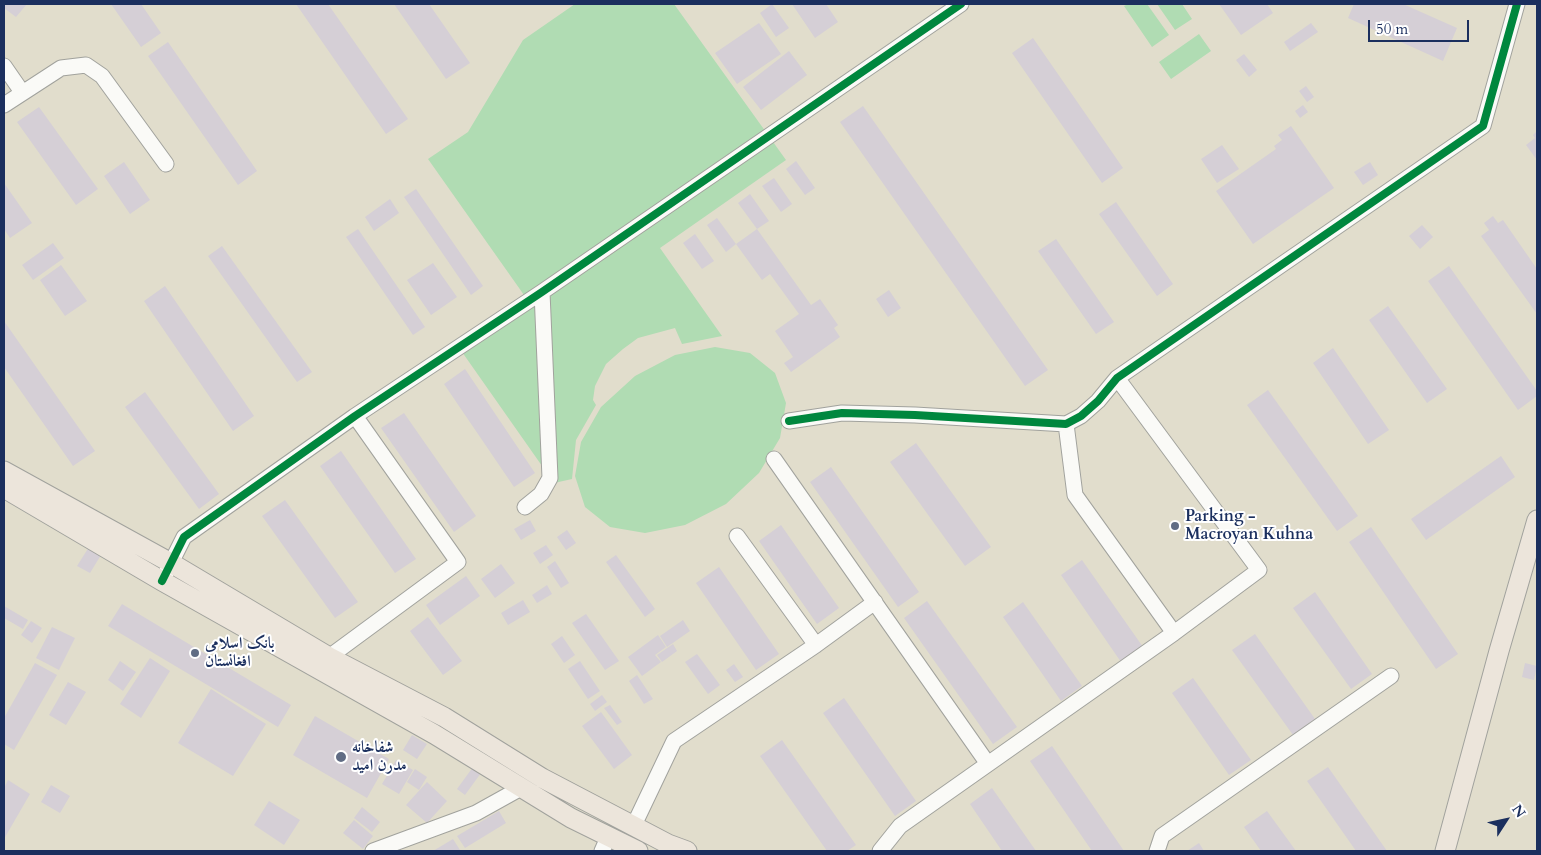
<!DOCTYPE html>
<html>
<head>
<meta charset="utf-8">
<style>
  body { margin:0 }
  #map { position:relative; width:1541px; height:855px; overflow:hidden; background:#e1ddcc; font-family:Cardo,serif }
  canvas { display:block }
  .frame { position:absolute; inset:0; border:5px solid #1b2f5e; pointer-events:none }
  .north { position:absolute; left:1481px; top:795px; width:50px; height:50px; -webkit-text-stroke:4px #fff; paint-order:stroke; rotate:55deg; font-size:14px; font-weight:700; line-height:20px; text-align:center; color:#1b2f5e }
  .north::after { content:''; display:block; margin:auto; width:18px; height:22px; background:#1b2f5e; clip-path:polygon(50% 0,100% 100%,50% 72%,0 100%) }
  .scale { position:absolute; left:1368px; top:20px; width:101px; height:22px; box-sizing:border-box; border:2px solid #1b2f5e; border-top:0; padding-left:6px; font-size:15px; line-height:18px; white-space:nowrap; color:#1b2f5e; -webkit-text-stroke:4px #fff; paint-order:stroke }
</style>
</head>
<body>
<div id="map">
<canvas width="1541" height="855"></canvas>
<div class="frame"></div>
<div class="north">N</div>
<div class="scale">50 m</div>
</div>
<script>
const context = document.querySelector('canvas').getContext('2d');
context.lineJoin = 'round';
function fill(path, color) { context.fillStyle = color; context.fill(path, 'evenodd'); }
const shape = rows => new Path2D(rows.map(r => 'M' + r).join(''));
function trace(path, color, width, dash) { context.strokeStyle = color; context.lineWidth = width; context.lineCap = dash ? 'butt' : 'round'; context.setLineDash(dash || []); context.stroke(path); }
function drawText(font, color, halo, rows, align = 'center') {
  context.font = font + ' Cardo,Amiri,serif'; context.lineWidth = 4; context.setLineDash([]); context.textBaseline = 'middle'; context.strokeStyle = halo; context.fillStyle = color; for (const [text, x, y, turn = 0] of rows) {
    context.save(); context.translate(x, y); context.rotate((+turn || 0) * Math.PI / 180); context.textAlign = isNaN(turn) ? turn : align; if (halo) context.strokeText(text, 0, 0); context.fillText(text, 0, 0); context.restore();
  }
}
fill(shape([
  [575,4,674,4,786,160,660,248,722,336,682,344,675,328,638,338,623,349,606,364,595,386,593,400,596,405,576,440,572,479,554,483,455,342,524,295,428,159,468,132,523,40],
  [1128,4,1147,4,1169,35,1152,47,1124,6],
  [1157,4,1182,4,1192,19,1175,30],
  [1199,34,1211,51,1171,79,1159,62],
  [715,347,750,353,775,373,786,403,780,438,759,473,726,504,685,525,645,533,610,527,585,507,575,476,581,442,601,407,635,376,675,355]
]), '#b0dcb3');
fill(shape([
  [4,4,27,4,16,17,4,8],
  [111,4,141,4,161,33,141,47],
  [296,4,328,4,408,119,386,134],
  [394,4,429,4,470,63,446,79],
  [772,4,789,28,776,37,760,13],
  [792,4,826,4,838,22,815,38],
  [1219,4,1267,4,1273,13,1241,35],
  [1354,4,1403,4,1457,28,1443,61,1348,18],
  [759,23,781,54,737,84,715,53],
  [1311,23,1318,32,1290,51,1284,42],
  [1033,38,1123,168,1102,183,1012,53],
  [168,42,257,171,238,185,148,56],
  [789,51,807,75,761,110,743,87],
  [1244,54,1257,70,1249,77,1236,60],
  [1306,86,1314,97,1307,102,1299,91],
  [1303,105,1308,112,1300,118,1295,111],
  [863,106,1048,370,1025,386,840,122],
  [39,107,98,189,76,205,17,122],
  [1291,126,1334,188,1253,244,1216,191,1276,149,1274,146,1282,140,1278,135],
  [1537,131,1537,160,1526,145,1535,138,1533,135],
  [1222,145,1239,169,1217,183,1201,159],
  [796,161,815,188,805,195,786,169],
  [124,162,150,200,130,214,104,176],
  [1370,162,1378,175,1363,185,1354,172],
  [774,178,792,204,781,212,762,186],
  [4,183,32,223,10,238,4,229],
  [416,189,483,286,471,295,404,197],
  [750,194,769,221,757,229,811,305,820,299,838,325,834,328,840,337,791,372,784,363,793,357,775,331,799,314,770,274,762,280,736,244,757,229,738,203],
  [390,199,399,213,374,231,365,217],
  [1116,202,1173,284,1157,296,1099,214],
  [1493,216,1498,223,1503,220,1537,269,1537,314,1481,236,1489,230,1484,223],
  [717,218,736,244,726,252,707,225],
  [1422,225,1433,237,1420,249,1409,236],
  [358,229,425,327,413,335,346,237],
  [695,234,714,261,702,269,683,243],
  [1056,239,1114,322,1096,334,1038,251],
  [53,243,64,258,33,280,22,265],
  [222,246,312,372,297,382,208,256],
  [433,263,457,297,431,315,407,280],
  [61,265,87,301,65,316,40,280],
  [1449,266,1537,391,1537,396,1518,410,1428,281],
  [165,286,254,416,233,431,144,301],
  [889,290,901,308,888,317,876,299],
  [1388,306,1447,389,1427,403,1369,320],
  [4,321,95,451,73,466,4,367],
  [1333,348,1389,430,1368,444,1313,363],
  [465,369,535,473,514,487,444,384],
  [1268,390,1358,516,1337,531,1247,405],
  [145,392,219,494,199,509,125,407],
  [404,413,476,516,454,532,381,428],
  [916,443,991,547,965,566,890,462],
  [341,451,416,559,395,573,320,466],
  [1501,456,1515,477,1426,540,1411,519],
  [831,467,919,592,898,607,810,482],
  [285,500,358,602,335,618,262,516],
  [530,520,536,531,521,540,514,529],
  [781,525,839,608,817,624,759,541],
  [1371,527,1458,654,1436,669,1349,542],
  [567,530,576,543,566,550,557,537],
  [546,545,553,555,540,564,533,553],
  [89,547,101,555,90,573,77,566],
  [616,555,655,609,645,617,606,562],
  [1082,560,1143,647,1121,662,1061,575],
  [555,561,569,583,561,588,547,567],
  [501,564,515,583,495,598,481,579],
  [719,567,779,654,756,670,696,583],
  [466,576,480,596,440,625,426,605],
  [547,585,552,594,537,603,532,595],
  [1315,592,1372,674,1351,689,1293,608],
  [523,600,530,612,508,625,501,613],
  [927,601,1017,727,993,744,904,618],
  [1023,602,1082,686,1061,701,1003,617],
  [122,604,291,705,278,727,108,626],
  [4,606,28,620,23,629,4,618],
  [586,614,619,661,605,670,572,623],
  [428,617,462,661,443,675,410,631],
  [683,620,690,631,667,647,660,636],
  [31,621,42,628,32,643,21,635],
  [52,627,75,638,59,670,36,658],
  [1255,634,1315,719,1293,735,1232,650],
  [658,635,666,647,655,655,661,662,642,676,628,657],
  [562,636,575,655,564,663,551,644],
  [673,644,677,651,662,662,657,655],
  [697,654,720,685,708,694,685,662],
  [150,658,170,671,141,718,120,704],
  [120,661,136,672,123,691,108,680],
  [580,661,600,691,588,699,568,669],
  [35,663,57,675,14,750,4,744,4,718],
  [1525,663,1537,666,1534,680,1522,677],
  [734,664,743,677,735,682,726,670],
  [637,675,653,699,644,704,629,681],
  [1193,678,1251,760,1229,775,1172,693],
  [68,682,86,692,66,725,49,715],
  [211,689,266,724,233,776,178,743],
  [602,695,607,702,595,711,590,704],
  [844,698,916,801,895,816,823,713],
  [610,705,622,722,617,725,604,708],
  [601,712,632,755,614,769,582,726],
  [315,716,389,759,367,798,293,755],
  [412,735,427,744,417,759,403,750],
  [782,740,856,845,847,851,827,851,760,756],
  [1052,746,1124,851,1092,851,1030,761],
  [396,760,413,770,399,794,382,784],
  [473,767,481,773,465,795,457,789],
  [1328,767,1387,851,1356,851,1307,781],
  [415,769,427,777,419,790,407,782],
  [8,780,30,794,4,839,4,788],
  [427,782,447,801,427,823,406,805],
  [51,785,70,796,60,813,41,802],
  [992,788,1036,851,1002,851,970,804],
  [269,801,300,820,284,845,254,825],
  [362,807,380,822,372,832,354,818],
  [499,811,506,823,465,848,457,836],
  [1267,811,1296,851,1261,851,1244,827],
  [354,820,373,836,363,849,343,833],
  [453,839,460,850,433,851],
  [1199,843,1204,851,1187,851]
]), '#d5cfd6');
const minor = shape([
  [4,66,22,92],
  [4,105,61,68,86,65,102,76,166,164],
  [789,421,842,413,915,415,1066,424,1081,416,1098,401,1117,378,1483,126,1517,4],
  [1066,424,1075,495,1174,633],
  [774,459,988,764],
  [525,507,541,494,550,478,542,292],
  [737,536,816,645],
  [162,581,184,537,355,416,542,292,961,4],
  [329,657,458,562,355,416],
  [634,825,674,741,816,645,875,602],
  [373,851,476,813,521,788],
  [602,851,606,842,615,839],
  [880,851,900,826,1174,633,1259,570,1117,378],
  [1157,851,1162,836,1391,676]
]);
const major = shape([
  [4,471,171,563,329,657,444,717,542,778,668,844,687,851],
  [4,488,162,581,434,734,571,818,638,851],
  [1445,851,1499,651,1537,520]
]);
trace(minor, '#a1a29d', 17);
trace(major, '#a1a29d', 21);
trace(minor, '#fafaf7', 15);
trace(major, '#ece5db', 19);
trace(shape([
  [789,421,842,413,915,415,1066,424,1081,416,1098,401,1117,378,1483,126,1517,4],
  [162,581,184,537,355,416,542,292,961,4]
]), '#00873e', 8);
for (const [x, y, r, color] of [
  [1175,526,5,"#606c84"],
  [195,653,5,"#606c84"],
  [341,757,6,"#606c84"]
]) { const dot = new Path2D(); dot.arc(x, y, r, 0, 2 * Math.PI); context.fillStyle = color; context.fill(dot); trace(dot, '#fff', 2); }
drawText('bold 16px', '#1b2f5e', '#fff', [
  ["Parking -",1185,517],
  ["Macroyan Kuhna",1185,535],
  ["بانک اسلامی",205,644],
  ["افغانستان",205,662],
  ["شفاخانه",352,748],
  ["مدرن امید",352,766]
], 'left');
</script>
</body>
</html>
